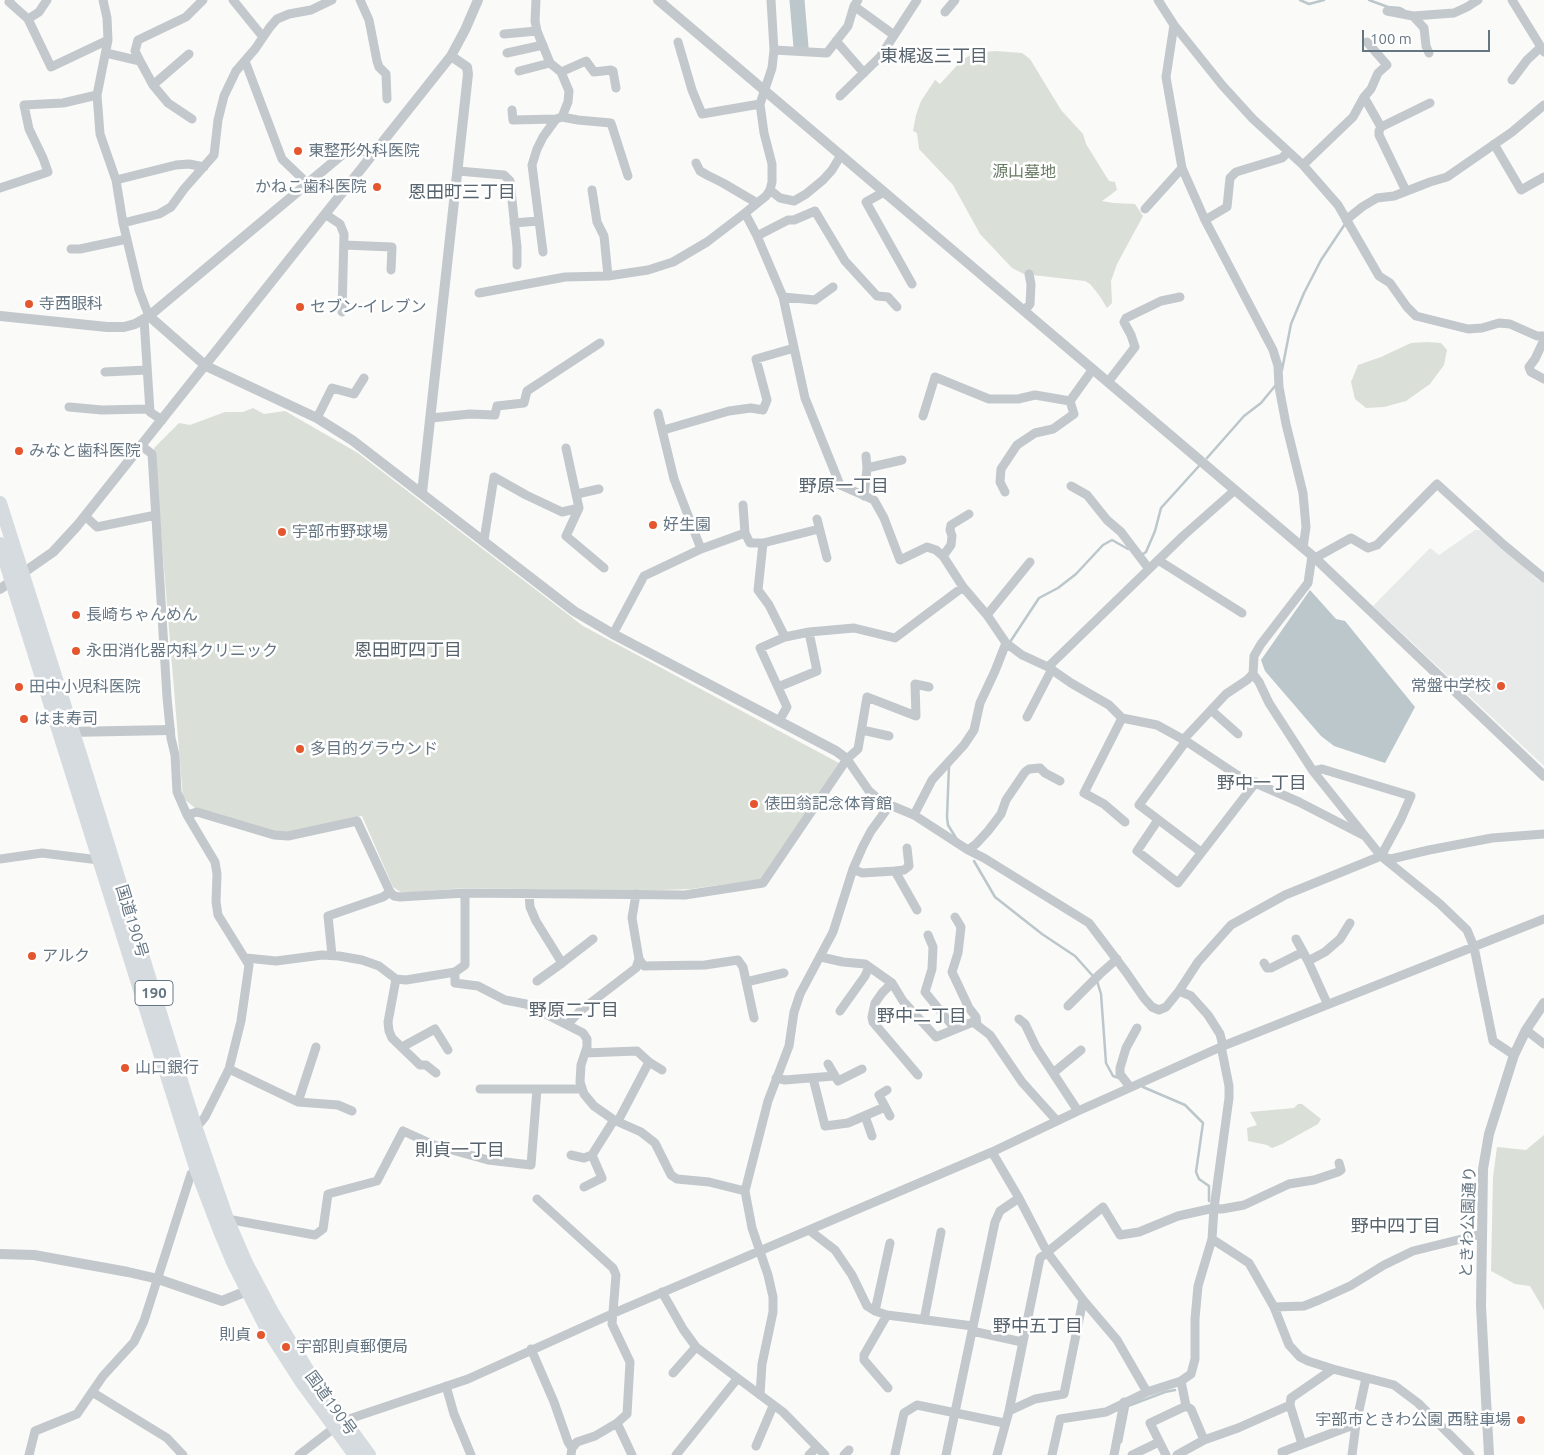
<!DOCTYPE html>
<html>
<head>
<meta charset="utf-8">
<style>
  body { margin:0 }
  #map { position:relative; width:1544px; height:1455px; overflow:hidden; background:#fafaf8; font-family:Ubuntu,sans-serif }
  canvas { display:block }
  .scale { position:absolute; left:1362px; top:30px; width:128px; height:22px; box-sizing:border-box; border:2px solid #657683; border-top:0; padding-left:6px; font-size:15px; line-height:18px; white-space:nowrap; color:#657683; -webkit-text-stroke:4px #fff; paint-order:stroke }
</style>
</head>
<body>
<div id="map">
<canvas width="1544" height="1455"></canvas>
<div class="scale">100 m</div>
</div>
<script>
const context = document.querySelector('canvas').getContext('2d');
context.lineJoin = 'round';
function fill(path, color) { context.fillStyle = color; context.fill(path, 'evenodd'); }
const shape = rows => new Path2D(rows.map(r => 'M' + r).join(''));
function trace(path, color, width, dash) { context.strokeStyle = color; context.lineWidth = width; context.lineCap = dash ? 'butt' : 'round'; context.setLineDash(dash || []); context.stroke(path); }
function drawText(font, color, halo, rows, align = 'center') {
  context.font = font + ' Ubuntu,"Noto Sans JP",sans-serif'; context.lineWidth = 5; context.setLineDash([]); context.textBaseline = 'middle'; context.strokeStyle = halo; context.fillStyle = color; for (const [text, x, y, turn = 0] of rows) {
    context.save(); context.translate(x, y); context.rotate((+turn || 0) * Math.PI / 180); context.textAlign = isNaN(turn) ? turn : align; if (halo) context.strokeText(text, 0, 0); context.fillText(text, 0, 0); context.restore();
  }
}
fill(shape([
  [1475,530,1485,530,1539,581,1544,582,1544,766,1373,606,1430,548,1439,555]
]), '#e8e9e9');
fill(shape([
  [995,51,1022,53,1030,59,1061,110,1083,134,1086,144,1109,181,1115,182,1117,190,1102,201,1113,203,1135,204,1143,216,1117,264,1111,281,1112,303,1107,308,1099,295,1090,284,1085,281,1024,274,1012,268,980,234,953,185,919,149,917,133,913,131,916,115,921,101,935,80,940,84,962,60,974,53],
  [1427,342,1441,343,1447,350,1444,365,1430,384,1406,401,1384,407,1366,408,1355,399,1351,382,1358,365,1381,357,1411,343],
  [253,408,264,414,285,411,358,453,583,626,839,763,762,879,691,889,636,891,465,888,402,893,393,887,362,816,288,832,273,831,195,808,183,798,154,448,179,423,190,425,225,412,243,412],
  [1298,1104,1302,1104,1321,1119,1318,1124,1282,1144,1272,1148,1267,1145,1248,1141,1247,1128,1257,1125,1250,1112,1294,1108],
  [1544,1135,1544,1310,1530,1286,1515,1284,1491,1271,1493,1177,1497,1147,1526,1150]
]), '#dadfd7');
fill(shape([
  [1310,590,1336,619,1345,621,1415,707,1385,763,1334,746,1321,736,1265,671,1261,660]
]), '#bbc7cb');
trace(shape([
  [1300,0,1309,4,1324,0],
  [1369,0,1388,7,1400,8,1404,10],
  [1282,370,1291,324,1304,293,1321,260,1345,224],
  [1207,458,1244,416,1261,403,1275,386],
  [1143,554,1146,552,1155,531,1161,508,1199,466],
  [1010,642,1039,598,1058,588,1076,574,1103,545,1112,540,1128,549],
  [949,766,947,817,948,825,956,838],
  [974,861,995,897,1042,934,1075,956,1092,975],
  [1097,981,1101,994,1106,1063,1113,1076,1119,1078],
  [1143,1087,1185,1105,1203,1123,1196,1172,1199,1179,1209,1186,1209,1201],
  [1121,1442,1128,1406,1165,1392,1175,1390]
]), '#bbc7cb', 2.5);
trace(shape([
  [797,0,801,47]
]), '#bbc7cb', 15);
trace(shape([
  [10,0,9,2,28,19,51,67,108,40],
  [103,0,107,18,108,40,97,95,100,134,116,180,123,223,139,290,149,316],
  [233,0,263,37],
  [360,0,369,20,377,61,379,67,386,74,387,99],
  [536,0,535,21,537,31,550,63,561,72,569,91,568,102,562,117,556,119,543,137,537,149,532,165,543,252],
  [771,0,774,50],
  [1158,0,1174,25,1222,85,1253,119,1303,165,1338,205,1379,276,1390,283,1407,307,1416,316,1468,329,1482,328,1499,323,1510,324,1537,336,1544,336],
  [1512,0,1544,52],
  [854,6,894,35],
  [1387,11,1413,16,1454,13,1467,7,1478,0],
  [945,12,955,0],
  [1413,16,1424,28,1426,46,1429,53],
  [28,19,39,12,47,0],
  [1174,25,1166,77,1182,168,1205,220,1273,350,1278,366,1279,387,1286,424,1303,493,1306,527,1303,548],
  [504,34,537,31],
  [836,41,864,73],
  [678,42,692,90,702,114,760,104],
  [106,53,140,61,153,85,168,103,192,119],
  [507,53,543,45],
  [140,61,135,51,138,40,186,17,203,0],
  [245,61,282,159,307,183],
  [519,71,550,63],
  [561,72,586,61,594,72,611,70,613,71,616,88],
  [1512,80,1527,60,1541,47],
  [153,85,189,54],
  [840,96,880,57,917,0],
  [1364,97,1381,127],
  [512,110,513,120,556,119],
  [562,117,578,120,611,123,628,176],
  [1494,144,1521,190,1544,177],
  [696,163,700,171,707,175,723,183,757,203],
  [1303,165,1353,117,1364,97,1371,89,1378,73,1387,65,1367,42],
  [458,171,504,175,510,181,517,247,517,265],
  [116,180,176,165,189,164,204,167],
  [0,188,48,172,43,158,29,129,24,105,63,103,97,95],
  [592,190,597,222,604,236,608,276],
  [770,190,780,198,794,201,806,194,823,180,832,170,841,155],
  [1406,191,1379,135,1379,131,1381,127,1430,103],
  [884,192,866,202,912,284],
  [1145,209,1182,168],
  [745,213,757,236,783,297,805,398,840,485,874,500,884,518,900,560,927,547,936,550,943,556,963,587,987,615,1006,643,1022,655,1048,667,1071,683,1109,705,1122,718,1157,725,1186,741,1237,775,1299,802,1365,836],
  [325,214,340,224,344,234,342,312],
  [1205,220,1227,207,1230,178,1236,172,1282,158,1288,152],
  [1346,220,1362,207,1377,198,1394,196,1430,182,1447,177,1512,132,1544,105],
  [123,223,159,214,171,207,184,189,214,155,218,120,224,96,236,71,255,49,270,27,277,19,289,14,311,10,332,0],
  [514,223,538,221],
  [757,236,788,220,794,220,815,211,845,261,877,296,888,297,897,307],
  [344,245,392,247,391,270],
  [71,249,80,249,127,239],
  [479,293,565,277,608,276,648,270,673,262,707,242,745,213,766,196,770,190,772,182,772,164,764,133,760,104,772,68,774,50,827,53,848,26,854,6,858,0],
  [783,297,815,300,833,287],
  [1024,311,1030,304,1031,284,1029,274],
  [144,319,150,412,162,420],
  [1544,340,1535,359,1529,367,1531,372,1544,379],
  [105,372,147,370],
  [1108,382,1135,347,1131,335,1124,322,1126,318,1161,301,1180,297],
  [69,407,102,410,149,409],
  [658,413,674,479,701,549],
  [923,416,935,377,989,399,1018,399,1035,395,1070,401,1093,369],
  [317,418,332,388,354,394,364,378],
  [431,418,470,414,495,415,497,406,524,403,527,391,600,343],
  [667,429,729,411,751,408,763,410,767,400,756,359,794,348],
  [142,446,152,454,167,697,171,738,175,755,177,792,187,815,215,862,217,874,216,902,218,915,249,965,241,1021,229,1069,205,1117,201,1122,192,1127],
  [867,468,902,460],
  [1071,486,1087,495,1107,520,1121,532,1149,569],
  [1005,492,1000,482,1001,469,1017,445,1035,433,1053,429,1074,414,1070,401],
  [577,494,599,489],
  [864,496,867,468,866,456],
  [743,505,745,533,750,543,763,543,758,590,769,605,785,637],
  [579,508,566,536,604,568],
  [85,516,97,527,156,515],
  [817,519,827,558],
  [484,540,494,477,526,495,562,512,579,508,566,448],
  [763,543,819,529],
  [943,556,951,545,952,536,950,530,951,525,969,514],
  [1312,556,1308,583,1261,644,1254,656,1253,674,1259,682,1269,703,1313,771,1381,856,1440,904,1467,930,1474,947,1493,1041,1514,1055],
  [1315,558,1351,538,1368,548,1377,545,1437,484,1504,545,1544,578],
  [1158,560,1242,613],
  [987,615,1030,562],
  [613,634,644,576,701,549,745,533],
  [1048,667,1183,536,1235,490],
  [778,687,817,671,809,632],
  [1211,710,1238,734],
  [1027,717,1052,669],
  [1122,718,1084,793,1104,804,1125,822],
  [779,721,787,707,760,648,785,637,809,632,854,628,895,638,963,587],
  [862,730,889,736],
  [1183,740,1226,694,1247,680,1253,674],
  [1186,741,1139,805,1201,852],
  [847,759,869,791,877,798,890,805,914,815,968,850,984,858,1089,923,1126,972,1144,998,1152,1007,1159,1010,1166,1007,1179,991,1198,962,1231,925,1285,895,1381,856,1401,819,1411,796,1322,769,1313,771],
  [187,815,197,812,274,835,288,836,357,821,390,892,394,896,400,897,465,893,685,895,763,883,847,759,858,749,867,697,916,716,915,684,929,687],
  [914,815,932,780,964,745,974,730,980,703,995,671,1006,643],
  [1158,820,1137,851,1178,883,1256,782],
  [907,848,909,866,904,870,895,871,917,910],
  [968,850,976,844,988,831,1001,814,1006,800,1025,772,1029,769,1040,768,1045,773,1060,781],
  [1384,857,1391,859,1429,850,1492,838,1544,834],
  [0,859,42,853,99,860],
  [853,869,862,873,895,871],
  [529,894,530,907,536,921,562,963,593,939],
  [955,917,961,927,958,953,952,972,969,1008,976,1017,977,1025],
  [928,935,933,947,932,969,925,992,955,1029],
  [1296,939,1308,961,1327,1003],
  [332,955,328,916,383,897,390,892],
  [821,957,843,962,865,964,892,983,903,1001,936,1037,973,1022,990,1035,1022,1082,1057,1121],
  [246,958,276,961,322,955,339,956,362,960,379,966,396,979,406,980,455,972,465,965,465,893],
  [639,959,644,966,705,965,738,960,743,967,754,1018],
  [1308,961,1325,952,1340,939,1350,923],
  [1264,963,1267,968,1271,968,1303,952],
  [455,972,455,983,478,986,505,1000,526,1004,583,1033,587,1039,587,1047,581,1065,580,1082,584,1094,594,1106,614,1120,641,1132,655,1143,671,1175,677,1179,709,1182,745,1191],
  [396,979,388,1022,389,1031,392,1038,420,1065,426,1065,436,1073],
  [537,981,562,963],
  [746,982,784,973],
  [892,983,882,993,875,1003,872,1017,873,1022,918,1075],
  [1179,991,1191,996,1208,1015,1220,1034,1223,1046],
  [1068,1006,1100,974,1117,959],
  [840,1011,865,976,869,967],
  [1019,1019,1025,1024,1036,1047,1078,1111],
  [568,1024,580,1011,636,968,639,959,632,918,636,894],
  [1526,1030,1544,1044],
  [402,1047,435,1029,448,1050],
  [585,1053,637,1051,649,1062,662,1070],
  [828,1064,838,1081,862,1069],
  [229,1069,298,1102,338,1105,352,1111],
  [1053,1073,1081,1050],
  [776,1078,785,1080,834,1076],
  [813,1078,825,1126,848,1123,885,1107],
  [1130,1087,1120,1074,1120,1068,1126,1048,1137,1028],
  [480,1089,581,1089],
  [887,1090,879,1095,890,1116],
  [298,1102,316,1047],
  [865,1116,872,1136],
  [618,1121,649,1062],
  [992,1152,1019,1198,1047,1252,1083,1300,1117,1340,1147,1392],
  [571,1155,584,1158,592,1155,614,1120],
  [584,1187,602,1178,592,1155],
  [537,1199,613,1268,616,1275,612,1324,630,1362,627,1414,617,1423,632,1455],
  [227,1219,315,1235,323,1229,328,1194,377,1181,403,1131,434,1145,488,1160,531,1165,537,1089],
  [809,1230,835,1250,852,1275,867,1306,875,1311,887,1315,973,1326],
  [1212,1239,1249,1263,1274,1307,1289,1345,1300,1357,1308,1361,1333,1369,1394,1385,1418,1403,1470,1455],
  [662,1292,683,1329,696,1347,783,1412,825,1455],
  [1274,1307,1304,1306,1319,1300,1350,1286,1384,1265,1413,1251,1482,1234],
  [875,1311,890,1243],
  [887,1315,864,1355,864,1360,888,1388],
  [924,1320,941,1232],
  [972,1331,1022,1342],
  [531,1349,554,1402,568,1442,572,1448],
  [673,1373,696,1347],
  [1181,1381,1186,1406,1191,1409,1204,1440],
  [446,1386,454,1414,471,1455],
  [92,1392,167,1438,183,1455],
  [760,1395,762,1364,773,1312,773,1297,768,1275,752,1228,745,1191,768,1101,789,1046,794,1012,800,994,833,932,853,869,863,846,871,831,890,805],
  [1009,1411,1035,1399,1064,1394,1083,1300],
  [1302,1444,1290,1405,1291,1398,1333,1369],
  [756,1446,773,1406],
  [895,1454,904,1413,917,1405,1004,1423],
  [29,1455,35,1431,77,1414,103,1376,134,1342,144,1321,191,1174,197,1171],
  [299,1455,343,1421,468,1379,614,1313,992,1152,1078,1111,1223,1046,1544,919],
  [571,1455,572,1448,577,1442,595,1436,617,1423],
  [676,1455,737,1379],
  [809,1455,817,1447],
  [844,1455,849,1450],
  [946,1455,995,1222,1000,1211,1019,1198],
  [997,1455,1009,1411,1040,1258,1103,1207,1120,1235,1139,1232,1178,1216,1214,1208,1222,1209,1244,1205,1289,1184,1314,1180,1338,1172,1341,1170,1339,1163],
  [1052,1455,1060,1419,1106,1412,1147,1392,1181,1381,1191,1374,1195,1359,1195,1319,1198,1286,1212,1239,1214,1208,1229,1098,1229,1086,1221,1046],
  [1114,1455,1124,1402],
  [1132,1455,1159,1442],
  [1166,1455,1150,1423,1186,1406],
  [1177,1455,1204,1440,1238,1428,1290,1405],
  [1283,1455,1282,1452,1356,1424],
  [1352,1455,1356,1424,1366,1378]
]), '#c3c8cc', 9);
trace(shape([
  [658,0,1315,558,1544,776],
  [0,316,107,327,124,327,135,324,149,316,344,153,350,149,357,149,374,154],
  [149,316,206,366,317,418,352,440,574,611,613,634,836,751,847,759],
  [422,493,468,74,467,67,451,56],
  [0,589,53,552,77,526,451,56,465,30,478,0],
  [68,732,170,730],
  [0,1254,34,1255,128,1272,158,1279,222,1301,252,1289],
  [1489,1455,1481,1306,1483,1169,1489,1134,1514,1055,1526,1030,1544,1003]
]), '#c3c8cc', 10);
trace(shape([
  [0,503,79,751,195,1126,227,1219,246,1263,273,1314,309,1373,369,1455],
  [0,544,197,1171,220,1231,233,1262,265,1325,301,1381,355,1455]
]), '#d6dbdf', 14);
for (const [x, y, r, color] of [
  [298,151,5,"#e4572e"],
  [377,187,5,"#e4572e"],
  [29,304,5,"#e4572e"],
  [300,307,5,"#e4572e"],
  [19,451,5,"#e4572e"],
  [653,525,5,"#e4572e"],
  [282,532,5,"#e4572e"],
  [76,615,5,"#e4572e"],
  [76,651,5,"#e4572e"],
  [1501,686,5,"#e4572e"],
  [19,687,5,"#e4572e"],
  [24,719,5,"#e4572e"],
  [300,749,5,"#e4572e"],
  [754,804,5,"#e4572e"],
  [32,956,5,"#e4572e"],
  [125,1068,5,"#e4572e"],
  [261,1335,5,"#e4572e"],
  [286,1347,5,"#e4572e"],
  [1521,1420,5,"#e4572e"]
]) { const dot = new Path2D(); dot.arc(x, y, r, 0, 2 * Math.PI); context.fillStyle = color; context.fill(dot); trace(dot, '#fff', 2); }
for (const [x, y, w] of [
  [154,993,38]
]) { const box = new Path2D(); box.roundRect(x - w / 2, y - 12.5, w, 25, 4); context.fillStyle = '#fff'; context.fill(box); trace(box, '#657683', 1); }
drawText('bold 15px', '#657683', null, [
  ["190",154,993]
]);
drawText('16px', '#657683', '#fff', [
  ["東整形外科医院",308,151],
  ["かねこ歯科医院",367,187,"right"],
  ["寺西眼科",39,304],
  ["セブン-イレブン",310,307],
  ["みなと歯科医院",29,451],
  ["好生園",663,525],
  ["宇部市野球場",292,532],
  ["長崎ちゃんめん",86,615],
  ["永田消化器内科クリニック",86,651],
  ["常盤中学校",1491,686,"right"],
  ["田中小児科医院",29,687],
  ["はま寿司",34,719],
  ["多目的グラウンド",310,749],
  ["俵田翁記念体育館",764,804],
  ["アルク",42,956],
  ["山口銀行",135,1068],
  ["則貞",251,1335,"right"],
  ["宇部則貞郵便局",296,1347],
  ["宇部市ときわ公園 西駐車場",1511,1420,"right"]
], 'left');
drawText('16px', '#687a64', '#fff', [
  ["源山墓地",1024,172]
]);
drawText('16px', '#657683', '#fff', [
  ["国道190号",132,921,73],
  ["ときわ公園通り",1468,1222,-88],
  ["国道190号",331,1403,54]
]);
drawText('18px', '#57646e', '#fff', [
  ["東梶返三丁目",934,56],
  ["恩田町三丁目",462,192],
  ["野原一丁目",844,486],
  ["恩田町四丁目",408,650],
  ["野中一丁目",1262,783],
  ["野原二丁目",574,1010],
  ["野中二丁目",922,1016],
  ["則貞一丁目",460,1150],
  ["野中四丁目",1396,1226],
  ["野中五丁目",1038,1326]
]);
</script>
</body>
</html>
